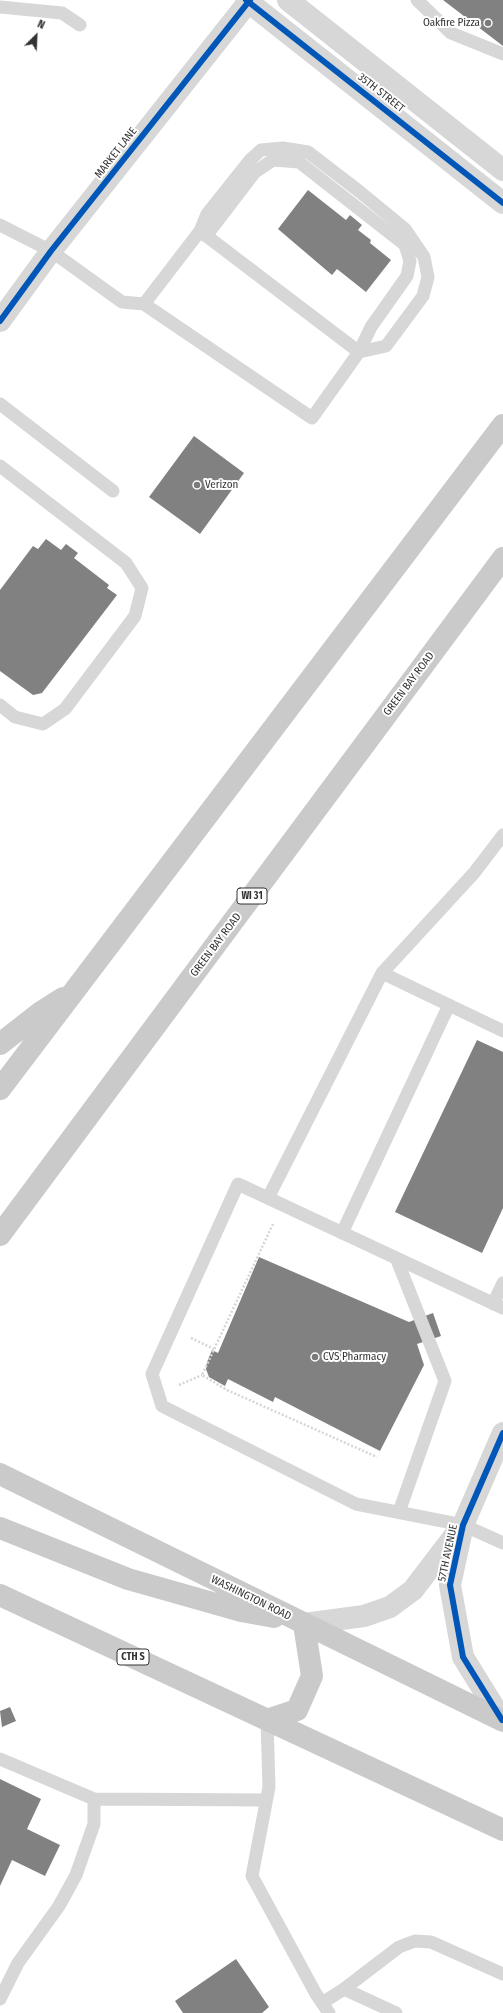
<!DOCTYPE html>
<html>
<head>
<meta charset="utf-8">
<style>
  body { margin:0 }
  #map { position:relative; width:503px; height:2013px; overflow:hidden; background:#fff; font-family:"Fira Sans Condensed",sans-serif }
  canvas { display:block }
  .north { position:absolute; left:16px; top:16px; width:40px; height:40px; -webkit-text-stroke:3px #fff; paint-order:stroke; rotate:24deg; font-size:11px; font-weight:700; line-height:16px; text-align:center; color:#333 }
  .north::after { content:''; display:block; margin:auto; width:14px; height:18px; background:#333; clip-path:polygon(50% 0,100% 100%,50% 72%,0 100%) }
</style>
</head>
<body>
<div id="map">
<canvas width="503" height="2013"></canvas>
<div class="north">N</div>
</div>
<script>
const context = document.querySelector('canvas').getContext('2d');
context.lineJoin = 'round';
function fill(path, color) { context.fillStyle = color; context.fill(path, 'evenodd'); }
const shape = rows => new Path2D(rows.map(r => 'M' + r).join(''));
function trace(path, color, width, dash) { context.strokeStyle = color; context.lineWidth = width; context.lineCap = dash ? 'butt' : 'round'; context.setLineDash(dash || []); context.stroke(path); }
function drawText(font, color, halo, rows, align = 'center') {
  context.font = font + ' "Fira Sans Condensed",sans-serif'; context.lineWidth = 4; context.setLineDash([]); context.textBaseline = 'middle'; context.strokeStyle = halo; context.fillStyle = color; for (const [text, x, y, turn = 0] of rows) {
    context.save(); context.translate(x, y); context.rotate((+turn || 0) * Math.PI / 180); context.textAlign = isNaN(turn) ? turn : align; if (halo) context.strokeText(text, 0, 0); context.fillText(text, 0, 0); context.restore();
  }
}
fill(shape([
  [443,0,503,0,503,46],
  [308,190,346,220,350,215,362,225,358,230,371,240,370,243,391,260,366,292,337,269,332,275,278,229],
  [194,436,244,473,200,534,149,497],
  [46,539,61,550,66,544,78,553,74,558,109,585,107,588,117,595,42,693,33,695,0,671,0,590,33,546,38,549],
  [477,1040,503,1052,503,1208,482,1253,395,1212],
  [259,1257,409,1322,433,1313,441,1336,417,1344,424,1365,380,1451,275,1397,273,1402,228,1379,225,1386,209,1377,206,1369,207,1362,212,1350,218,1353],
  [10,1707,16,1721,2,1727,0,1711],
  [0,1779,41,1799,27,1829,60,1845,45,1876,12,1860,0,1886],
  [236,1959,269,2007,262,2013,183,2013,175,2001]
]), '#818181');
trace(shape([
  [273,1224,202,1375,227,1390,377,1457],
  [191,1338,214,1349],
  [179,1385,202,1375]
]), '#d6d6d6', 2.5, [2, 2]);
trace(shape([
  [417,0,451,33,503,54],
  [0,7,62,13,80,25],
  [0,225,51,251,122,302,144,304,312,418,359,352,200,231,144,304],
  [200,231,207,214,250,160,261,150,283,148,308,152,360,192,405,229,424,257,428,277,423,296,386,346,359,352],
  [206,236,255,172,273,160,299,162,405,245,410,261,407,276,371,327,359,352],
  [0,404,113,491],
  [0,466,126,563,142,588,135,616,65,709,43,724,15,717,0,705],
  [382,973,474,873,503,835],
  [268,1198,382,973,503,1031],
  [342,1233,449,1005],
  [397,1260,445,1381,399,1512],
  [493,1304,503,1283],
  [503,1308,238,1184,152,1374,162,1406,356,1504,463,1525,503,1543],
  [267,1720,269,1787,252,1876,316,1994,329,2013],
  [0,1759,94,1799,266,1800],
  [344,1989,396,2013],
  [0,1999,18,1963,59,1906,76,1875,94,1824,94,1799],
  [322,2003,344,1989,399,1947,415,1941,431,1942,503,1974]
]), '#d7d7d7', 13);
trace(shape([
  [246,0,503,203],
  [288,0,503,170],
  [0,321,51,251,250,0],
  [304,1624,364,1616,390,1607,413,1590,458,1531],
  [502,1720,463,1657,450,1585,463,1525,503,1433]
]), '#d7d7d7', 22);
trace(shape([
  [0,1044,41,1012,63,998],
  [0,1089,503,425],
  [0,1235,503,558],
  [0,1474,503,1721],
  [0,1528,128,1579,241,1611,274,1617],
  [0,1595,503,1830],
  [267,1720,297,1710,312,1676,304,1624]
]), '#cacaca', 22);
trace(shape([
  [246,0,503,203],
  [0,321,51,251,250,0],
  [502,1720,463,1657,450,1585,463,1525,503,1433]
]), '#0057b8', 6);
for (const [x, y, r, color] of [
  [488,23,4,"#7a7a7a"],
  [197,485,4,"#7a7a7a"],
  [315,1357,4,"#7a7a7a"]
]) { const dot = new Path2D(); dot.arc(x, y, r, 0, 2 * Math.PI); context.fillStyle = color; context.fill(dot); trace(dot, '#fff', 1.5); }
for (const [x, y, w] of [
  [252,896,30],
  [133,1657,32]
]) { const box = new Path2D(); box.roundRect(x - w / 2, y - 8, w, 16, 3); context.fillStyle = '#fff'; context.fill(box); trace(box, '#333', 1); }
drawText('bold 10px', '#333', null, [
  ["WI 31",252,896],
  ["CTH S",133,1657]
]);
drawText('11px', '#333', '#fff', [
  ["Oakfire Pizza",480,23,"right"],
  ["Verizon",205,485],
  ["CVS Pharmacy",323,1357]
], 'left');
drawText('11px', '#333', '#fff', [
  ["35TH STREET",381,93,38],
  ["MARKET LANE",116,153,-52],
  ["GREEN BAY ROAD",409,684,-53],
  ["GREEN BAY ROAD",216,945,-53],
  ["57TH AVENUE",448,1553,-78],
  ["WASHINGTON ROAD",251,1598,26]
]);
</script>
</body>
</html>
